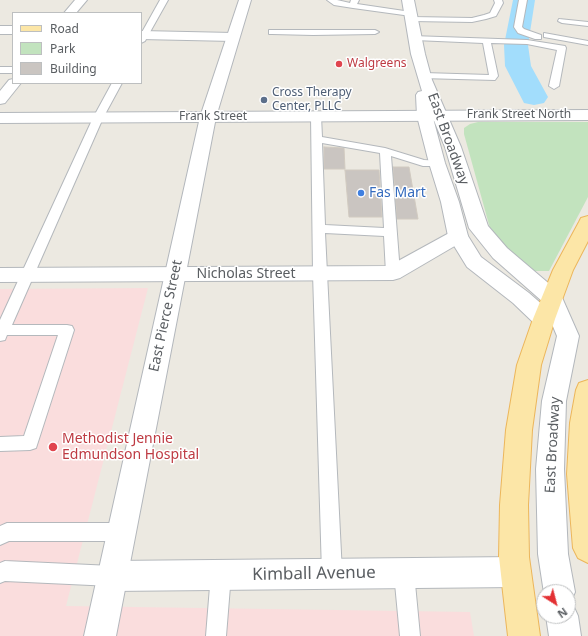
<!DOCTYPE html>
<html>
<head>
<meta charset="utf-8">
<style>
  body { margin:0 }
  #map { position:relative; width:588px; height:636px; overflow:hidden; background:#ece9e1; font-family:"Noto Sans",sans-serif }
  canvas { display:block }
  .legend { position:absolute; left:12px; top:12px; width:130px; height:72px; box-sizing:border-box; background:#fff; border:1px solid #bdbfc0; margin:0; padding:5px 7px; list-style:none; font-size:12px; color:#5a5e62 }
  .legend li { display:flex; align-items:center; gap:8px; height:20px }
  .legend b { width:20px; border:1px solid #bdbfc0 }
  .north { position:absolute; left:536px; top:584px; width:40px; height:40px; box-sizing:border-box; background:#fff; border:1px solid #bdbfc0; border-radius:50%; rotate:144deg; font-size:11px; font-weight:700; line-height:16px; text-align:center; color:#5a5e62 }
  .north::after { content:''; display:block; margin:auto; width:14px; height:18px; background:#e33134; clip-path:polygon(50% 0,100% 100%,50% 72%,0 100%) }
</style>
</head>
<body>
<div id="map">
<canvas width="588" height="636"></canvas>
<ul class="legend">
<li><b style="height:5px;background:#fce6a7"></b>Road</li>
<li><b style="height:11px;background:#c2e3be"></b>Park</li>
<li><b style="height:11px;background:#cac5c1"></b>Building</li>
</ul>
<div class="north">N</div>
</div>
<script>
const context = document.querySelector('canvas').getContext('2d');
context.lineJoin = 'round';
function fill(path, color) { context.fillStyle = color; context.fill(path, 'evenodd'); }
const shape = rows => new Path2D(rows.map(r => 'M' + r).join(''));
function trace(path, color, width, dash) { context.strokeStyle = color; context.lineWidth = width; context.lineCap = dash ? 'butt' : 'round'; context.setLineDash(dash || []); context.stroke(path); }
function drawText(font, color, halo, rows, align = 'center') {
  context.font = font + ' "Noto Sans",sans-serif'; context.lineWidth = 3; context.setLineDash([]); context.textBaseline = 'middle'; context.strokeStyle = halo; context.fillStyle = color; for (const [text, x, y, turn = 0] of rows) {
    context.save(); context.translate(x, y); context.rotate((+turn || 0) * Math.PI / 180); context.textAlign = isNaN(turn) ? turn : align; if (halo) context.strokeText(text, 0, 0); context.fillText(text, 0, 0); context.restore();
  }
}
fill(shape([
  [148,288,66,606,470,612,474,636,0,636,0,289]
]), '#fadddd');
fill(shape([
  [478,122,588,122,588,197,549,271,533,271,504,248,491,232,464,134,464,128,470,124]
]), '#c2e3be');
fill(shape([
  [513,0,535,0,528,45,531,66,548,97,544,103,534,105,524,103,505,66,504,45,513,0]
]), '#a2ddfc');
const building = shape([
  [324,147,344,148,345,169,324,169,324,147],
  [393,167,409,167,418,219,397,219,393,167],
  [345,170,379,170,382,217,349,217,345,170]
]);
fill(building, '#cac5c1');
trace(building, '#d1cac0', 1);
const service = shape([
  [160,0,168,0,145,41,141,43,141,34,160,0],
  [327,0,337,0,350,3,351,0,359,0,357,4,411,12,415,14,411,16,353,8,334,5,327,0],
  [494,0,502,0,503,3,496,16,486,19,472,22,412,21,408,19,412,17,472,18,484,15,490,13,495,3,494,0],
  [519,0,527,0,522,27,524,29,541,35,541,39,535,39,518,33,514,27,519,0],
  [559,19,588,22,588,26,562,23,558,21,559,19],
  [269,30,375,30,379,32,375,34,313,35,272,34,269,34,269,30],
  [544,33,588,41,588,45,544,37,544,33],
  [412,36,527,40,565,46,566,48,559,86,554,89,549,86,557,50,527,44,491,43,498,76,495,80,421,78,420,76,424,73,489,75,483,43,415,40,412,40,412,36],
  [0,67,13,67,13,73,0,73,0,67],
  [112,83,122,83,103,118,12,325,67,325,72,326,74,330,36,448,30,450,0,451,0,437,24,436,58,335,7,335,5,340,0,341,0,320,93,118,112,83],
  [316,113,321,116,322,137,385,148,424,160,441,161,442,163,437,166,423,166,391,156,400,273,398,276,393,277,388,276,386,273,384,236,325,233,342,573,339,580,332,583,325,580,322,573,313,273,311,116,316,113],
  [322,143,380,153,384,228,325,225,322,143],
  [7,523,122,523,129,526,131,532,129,538,122,541,9,541,0,545,0,526,7,523],
  [5,561,112,566,119,569,122,576,119,583,112,586,5,581,0,583,0,563,5,561],
  [404,563,411,566,414,573,420,636,400,636,394,573,397,566,404,563],
  [221,564,228,567,231,574,226,636,206,636,211,574,214,567,221,564]
]);
const minor = shape([
  [75,0,87,0,76,13,64,13,75,0],
  [13,79,13,83,21,83,5,103,0,104,0,91,9,80,13,79],
  [588,110,588,120,0,123,0,113,588,110],
  [458,230,465,232,468,236,465,240,400,278,393,280,0,282,0,268,389,266,451,232,458,230],
  [516,557,527,561,531,572,527,583,516,587,112,591,101,587,97,576,101,565,112,561,516,557]
]);
const tertiary = shape([
  [0,26,13,26,13,34,0,34,0,26],
  [141,31,233,33,237,34,239,37,237,40,233,41,141,39,141,31]
]);
const secondary = shape([
  [239,0,251,0,216,117,116,636,84,636,200,117,239,0],
  [402,0,414,0,425,54,432,80,461,147,488,226,507,248,560,293,579,336,566,401,564,469,568,554,575,592,570,603,573,605,578,616,581,636,549,636,546,616,568,616,568,592,544,592,544,593,538,554,536,469,542,401,557,336,552,324,544,327,536,325,513,303,467,267,448,236,441,202,429,163,417,116,416,95,418,92,422,91,411,54,402,0],
  [433,118,445,147,469,228,493,258,543,302,545,307,529,293,481,257,468,236,459,202,445,163,433,118]
]);
const primary = shape([
  [588,216,588,241,573,270,555,319,541,365,532,430,528,505,529,557,540,636,508,636,499,557,500,505,506,430,517,365,533,319,553,270,579,222,581,218,588,216],
  [588,380,588,563,578,558,573,548,567,474,570,423,576,390,579,383,588,380]
]);
trace(service, '#b4b8bc', 2);
trace(minor, '#b4b8bc', 2);
trace(tertiary, '#b4b8bc', 2);
trace(secondary, '#b3b7bc', 2);
trace(primary, '#ecb65b', 2);
fill(service, '#fff');
fill(minor, '#fff');
fill(tertiary, '#fff');
fill(secondary, '#fff');
fill(primary, '#fce6a7');
for (const [x, y, r, color] of [
  [339,64,4,"#e0444e"],
  [264,100,4,"#5c6f8a"],
  [361,193,4,"#3f7fe0"],
  [53,447,5,"#e0444e"]
]) { const dot = new Path2D(); dot.arc(x, y, r, 0, 2 * Math.PI); context.fillStyle = color; context.fill(dot); trace(dot, '#fff', 1.5); }
drawText('12px', '#be3a42', '#fff', [
  ["Walgreens",347,64]
], 'left');
drawText('12px', '#4e5e75', '#fff', [
  ["Cross Therapy",272,93],
  ["Center, PLLC",272,107]
], 'left');
drawText('12px', '#5a5e62', '#fff', [
  ["Frank Street North",519,115],
  ["Frank Street",213,117]
]);
drawText('14px', '#5a5e62', '#fff', [
  ["East Broadway",448,139,70],
  ["Nicholas Street",246,274],
  ["East Pierce Street",166,316,-78],
  ["East Broadway",553,445,-87]
]);
drawText('14px', '#366cbe', '#fff', [
  ["Fas Mart",369,193]
], 'left');
drawText('14px', '#be3a42', '#fff', [
  ["Methodist Jennie",62,439],
  ["Edmundson Hospital",62,455]
], 'left');
drawText('17px', '#5a5e62', '#fff', [
  ["Kimball Avenue",314,574,-1]
]);
</script>
</body>
</html>
